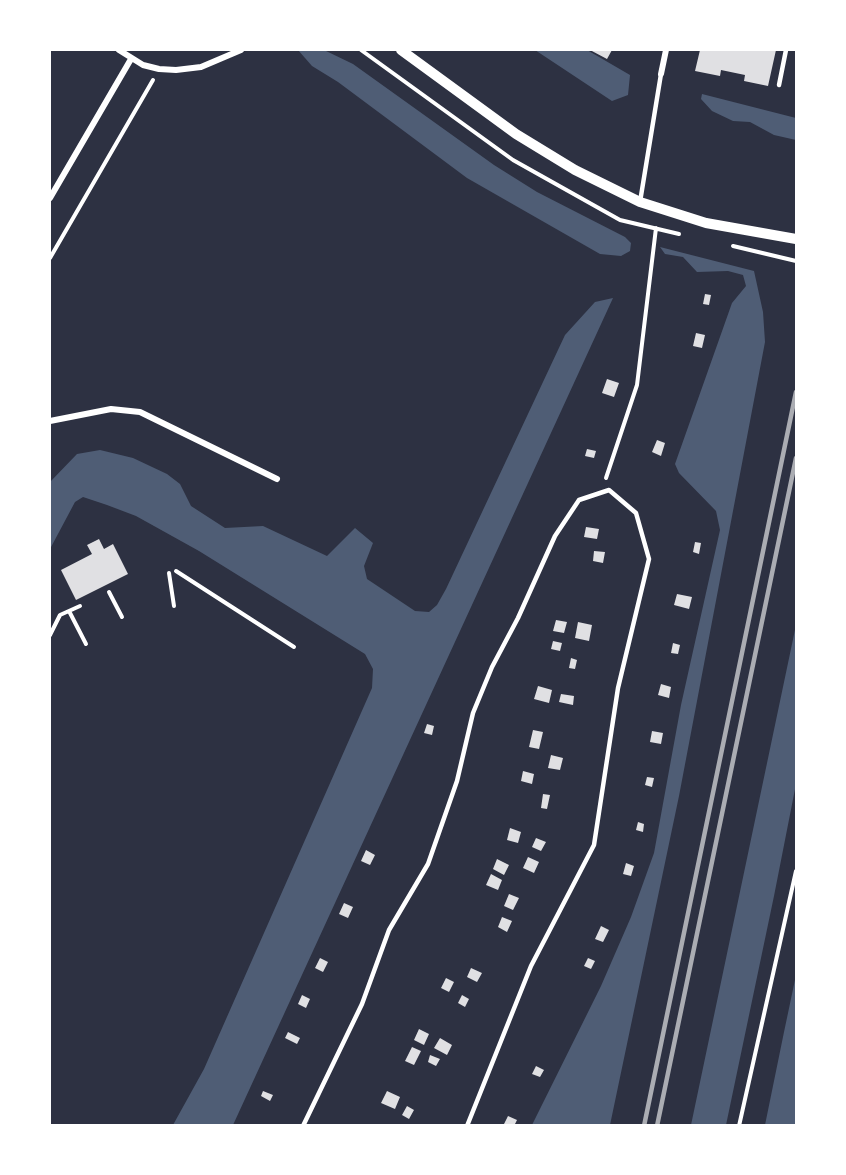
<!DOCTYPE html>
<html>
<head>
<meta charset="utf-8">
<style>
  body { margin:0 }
  #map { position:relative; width:846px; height:1175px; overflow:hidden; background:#2d3142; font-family:Raleway,sans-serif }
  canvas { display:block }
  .frame { position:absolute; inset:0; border:51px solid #fff; pointer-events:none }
</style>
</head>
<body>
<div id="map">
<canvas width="846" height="1175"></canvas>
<div class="frame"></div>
</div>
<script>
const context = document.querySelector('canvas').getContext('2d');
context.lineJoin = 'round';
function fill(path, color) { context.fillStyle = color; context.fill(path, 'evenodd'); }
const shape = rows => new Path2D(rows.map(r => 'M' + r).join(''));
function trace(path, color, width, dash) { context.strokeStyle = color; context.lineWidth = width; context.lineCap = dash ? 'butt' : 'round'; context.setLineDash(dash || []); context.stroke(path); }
fill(shape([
  [298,50,324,50,353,64,494,165,537,192,625,237,631,243,630,251,621,256,600,254,467,178,338,82,312,66],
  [535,50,587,50,630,75,628,95,612,101],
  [702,94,796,118,796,140,774,135,750,122,733,121,712,111,701,99],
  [660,247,754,271,763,312,765,342,679,796,610,1125,532,1125,601,986,631,917,654,853,681,705,720,530,716,511,679,473,675,464,732,303,746,286,743,275,728,271,697,272,683,257,665,254],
  [613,298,233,1125,173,1125,204,1069,372,688,373,669,365,654,199,551,136,516,107,505,83,497,75,502,50,549,50,482,77,454,100,450,133,458,167,474,180,484,191,506,225,528,263,526,327,556,355,528,373,543,364,566,367,579,415,611,429,612,437,605,446,589,565,335,595,302],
  [796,625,796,784,774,896,726,1125,691,1125],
  [796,975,796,1125,765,1125,784,1032]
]), '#4f5d75');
fill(shape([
  [590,50,612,50,607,59],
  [700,50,776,50,768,86,744,81,745,75,721,70,720,76,695,71],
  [705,294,711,295,709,305,703,304],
  [696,333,705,335,702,348,693,346],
  [607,379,619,383,614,397,602,393],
  [657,440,665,443,661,456,652,452],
  [587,449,596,451,594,458,585,456],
  [586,527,599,529,597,539,584,537],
  [99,539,104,549,113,544,128,574,76,600,61,570,92,554,87,545],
  [695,542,701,543,699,554,693,552],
  [594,551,605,552,603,563,593,561],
  [677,594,692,597,689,609,674,605],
  [556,620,567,622,564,633,553,631],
  [578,622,592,625,589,641,575,638],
  [553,641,562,643,560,651,551,649],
  [673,643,680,645,678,654,671,653],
  [571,658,577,660,575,669,569,668],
  [661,684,671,687,669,698,658,695],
  [538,686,552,690,549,703,534,699],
  [561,694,574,696,573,705,559,702],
  [427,724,434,726,432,735,424,733],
  [533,730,543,732,539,749,529,747],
  [652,731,663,733,661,744,650,742],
  [551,755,563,758,560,770,548,768],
  [523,771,534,774,532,784,521,781],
  [647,777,654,778,652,787,645,785],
  [543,794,550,795,547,809,541,808],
  [638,822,644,824,643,832,636,830],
  [510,828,521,832,518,843,507,840],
  [536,838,546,842,541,851,532,847],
  [366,850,375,855,370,865,361,861],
  [528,857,539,862,534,873,523,868],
  [497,859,509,865,504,875,493,869],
  [626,863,634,866,631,876,623,874],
  [491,874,502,880,498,890,486,885],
  [509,894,519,898,513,910,504,906],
  [344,903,353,907,348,918,339,914],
  [502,917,512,921,507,932,498,927],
  [601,926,609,930,603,942,595,939],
  [320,958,328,962,323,972,315,968],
  [588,958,595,961,591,969,584,966],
  [471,968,482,973,477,982,467,977],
  [446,978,454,982,449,992,441,988],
  [302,995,310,999,306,1008,298,1004],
  [462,995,469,999,465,1007,458,1003],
  [419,1029,429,1034,424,1045,414,1040],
  [288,1032,300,1038,297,1044,285,1038],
  [440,1038,452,1045,447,1055,434,1048],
  [412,1047,421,1051,414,1065,405,1061],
  [430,1055,440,1059,436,1066,428,1062],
  [536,1066,544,1070,540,1077,532,1074],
  [263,1091,273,1095,270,1101,261,1096],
  [387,1091,400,1097,395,1109,381,1103],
  [407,1106,414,1110,409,1119,402,1115],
  [508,1116,517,1120,514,1126,503,1126]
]), '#e0e0e3');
trace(shape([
  [361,50,513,160,620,220,679,234],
  [733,246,796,261],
  [50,258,153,80],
  [606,478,637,385,656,228],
  [176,571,294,647],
  [169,573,174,606],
  [109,592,122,617],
  [69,611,86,644],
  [50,635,60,615,80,606],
  [739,1126,796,871]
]), '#fff', 4);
trace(shape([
  [779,85,786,50],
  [640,202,661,74],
  [303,1126,362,1004,389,930,428,864,457,781,473,713,492,667,518,618,555,536,579,500,609,490,636,513,649,559,618,688,594,845,531,966,467,1126]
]), '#fff', 4.5);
trace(shape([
  [119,50,143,65,159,69,176,70,201,67,241,50],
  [661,74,666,50],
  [50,198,131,59],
  [50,421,111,409,140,412,277,479]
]), '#fff', 6);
trace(shape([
  [401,50,516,134,575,170,640,202,706,223,796,239]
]), '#fff', 10);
trace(shape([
  [644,1126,796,392],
  [657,1126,796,458]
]), '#abadb3', 4.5);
</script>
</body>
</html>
